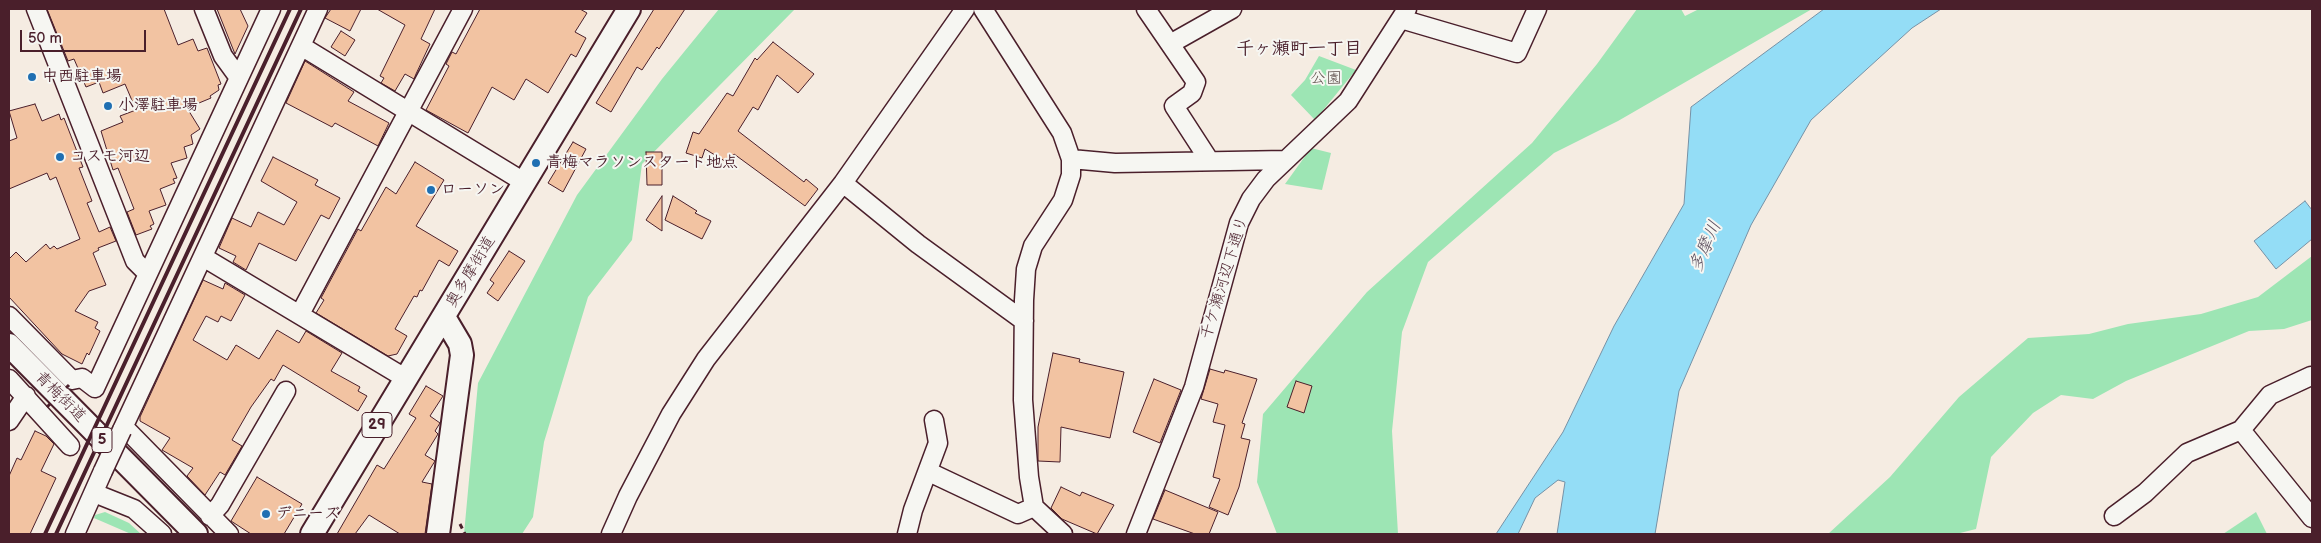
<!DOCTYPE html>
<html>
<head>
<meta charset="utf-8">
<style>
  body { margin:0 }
  #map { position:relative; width:2321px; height:543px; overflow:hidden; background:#f5ece2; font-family:"Balsamiq Sans",sans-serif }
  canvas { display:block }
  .frame { position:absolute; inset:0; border:10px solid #4a1f2b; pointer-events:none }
  .scale { position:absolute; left:20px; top:30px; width:126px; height:22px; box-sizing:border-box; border:2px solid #4a1f2b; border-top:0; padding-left:6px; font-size:15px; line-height:18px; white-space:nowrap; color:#4a1f2b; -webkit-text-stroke:4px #f6f6f2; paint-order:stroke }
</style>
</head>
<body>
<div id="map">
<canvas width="2321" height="543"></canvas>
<div class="frame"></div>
<div class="scale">50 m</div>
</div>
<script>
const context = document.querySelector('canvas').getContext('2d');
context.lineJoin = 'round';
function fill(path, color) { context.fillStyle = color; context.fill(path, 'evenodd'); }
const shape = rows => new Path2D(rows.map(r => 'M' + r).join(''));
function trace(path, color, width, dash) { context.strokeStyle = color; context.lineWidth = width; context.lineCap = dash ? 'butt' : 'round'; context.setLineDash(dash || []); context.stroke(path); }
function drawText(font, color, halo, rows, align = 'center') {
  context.font = font + ' "Balsamiq Sans","Klee One",sans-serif'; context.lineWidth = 4; context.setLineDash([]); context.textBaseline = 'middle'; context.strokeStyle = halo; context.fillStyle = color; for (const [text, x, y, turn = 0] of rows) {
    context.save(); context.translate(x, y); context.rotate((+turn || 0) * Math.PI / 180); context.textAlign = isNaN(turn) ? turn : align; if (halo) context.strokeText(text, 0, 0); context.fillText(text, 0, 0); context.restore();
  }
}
fill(shape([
  [719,9,795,9,642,164,632,240,588,297,544,442,533,517,522,534,464,534,478,383,577,195,662,79],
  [1637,9,1681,9,1685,16,1699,9,1812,9,1618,121,1554,153,1428,262,1402,332,1392,431,1398,534,1277,534,1257,482,1263,414,1367,292,1532,143,1597,64],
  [1319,56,1356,70,1315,120,1291,95,1305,80],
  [1311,148,1331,153,1322,190,1285,184],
  [2312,256,2312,320,2284,329,2249,331,2126,381,2093,399,2061,395,2033,413,1991,457,1976,529,1956,534,1828,534,1890,477,1959,397,2028,338,2089,334,2128,324,2201,314,2258,297],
  [105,512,129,523,141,534,131,534,94,518,95,515],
  [2256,512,2267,534,2223,534]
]), '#9de5b4');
const water = shape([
  [1824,9,1941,9,1912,28,1811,120,1751,225,1679,391,1655,534,1557,534,1565,482,1558,480,1535,498,1518,534,1496,534,1563,432,1614,326,1684,204,1691,107,1824,9],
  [2305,201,2312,210,2312,239,2276,269,2254,241,2305,201]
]);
fill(water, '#94ddf6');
trace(water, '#7691a5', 1);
const building = shape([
  [47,9,164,9,178,45,193,39,198,51,207,48,221,84,218,85,219,90,210,96,211,98,187,108,200,129,191,135,193,144,184,147,187,158,171,163,177,178,173,179,175,183,160,189,166,205,149,211,154,224,150,226,152,229,136,235,127,212,134,209,118,168,113,170,101,131,123,122,120,116,136,110,125,84,103,93,99,82,86,87,74,59,68,61,47,9],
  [217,9,240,9,248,26,235,54,217,9],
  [331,9,361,9,350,31,325,18,331,9],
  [377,9,435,9,421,39,430,44,416,74,414,79,405,74,395,91,381,83,384,78,380,76,405,25,377,9],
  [480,9,580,9,587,13,575,32,586,38,576,57,571,54,548,93,526,79,514,100,492,87,468,133,426,110,449,66,446,64,452,52,456,54,480,9],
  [654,9,685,9,659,49,657,47,642,70,637,67,611,112,596,103,654,9],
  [341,31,355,40,345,56,331,47,341,31],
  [773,42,814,74,798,93,777,75,758,110,753,107,738,131,804,182,806,179,818,189,805,206,734,154,728,163,705,149,702,158,686,153,693,132,699,134,727,93,733,96,755,58,757,60,773,42],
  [305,61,354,92,348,101,389,123,378,146,335,123,332,127,286,103,305,61],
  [35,104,42,121,59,114,61,120,64,118,83,167,79,168,92,201,87,203,99,232,110,227,116,241,98,248,99,250,93,253,106,285,89,291,75,311,98,322,95,328,100,331,89,355,87,353,82,364,62,354,9,297,9,259,16,252,26,262,46,244,50,249,54,246,57,249,80,239,56,177,50,180,47,173,9,189,9,141,17,138,9,111,35,104],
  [573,142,586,149,563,192,548,183,573,142],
  [646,152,662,152,662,185,647,185,646,152],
  [273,157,318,180,315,185,340,198,329,219,321,215,296,261,259,243,246,270,233,262,236,256,219,248,232,218,251,227,258,212,284,225,297,202,261,181,273,157],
  [415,162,444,180,416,226,458,251,449,266,439,260,422,291,420,290,417,297,414,296,395,329,407,336,397,354,388,356,316,313,324,300,321,298,358,229,361,231,386,187,396,194,415,162],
  [662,196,662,231,646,220,662,196],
  [673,196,697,211,695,213,711,221,702,239,665,220,673,196],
  [509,251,525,261,498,301,487,293,494,283,490,280,509,251],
  [203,280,223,289,225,283,245,295,231,321,221,316,218,322,206,316,193,340,227,360,236,345,259,359,277,330,299,343,306,331,342,353,331,371,360,387,358,391,367,396,358,411,283,365,274,381,271,379,251,407,232,440,242,446,225,475,220,472,205,495,187,476,193,468,162,450,170,438,140,421,140,417,203,280],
  [1053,353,1080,359,1079,362,1124,372,1110,438,1061,427,1060,462,1038,461,1038,427,1053,353],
  [1210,369,1224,373,1225,370,1257,379,1242,423,1245,424,1241,438,1250,440,1239,487,1228,515,1209,507,1220,479,1213,477,1225,425,1213,422,1218,404,1201,399,1210,369],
  [1154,379,1181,390,1160,443,1133,432,1154,379],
  [1296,381,1312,386,1304,413,1287,407,1296,381],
  [426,386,443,396,430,416,440,423,435,431,438,434,425,455,435,461,422,482,432,484,425,534,400,534,369,515,355,534,337,534,377,465,384,469,416,418,409,414,426,386],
  [35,431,46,436,54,444,41,471,56,478,30,534,9,534,9,476,17,458,21,460,35,431],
  [257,477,302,504,284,534,251,534,231,521,257,477],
  [1061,487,1080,496,1082,492,1114,505,1097,534,1062,519,1051,508,1061,487],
  [1165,490,1218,512,1209,534,1195,534,1153,519,1165,490]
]);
fill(building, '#f2c3a2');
trace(building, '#4a1f2b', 1);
const minor = shape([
  [36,9,135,261,147,273],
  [204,9,223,56,239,78],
  [983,9,1062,133,1071,159,1071,175,1063,200,1033,246,1026,269,1024,300,1023,400,1029,477,1034,507,1063,534],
  [1146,9,1196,82,1192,93,1174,106,1209,160],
  [1401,19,1517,53,1537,9],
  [1170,44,1232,9],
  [301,46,524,182],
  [1071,159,1115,163,1286,160],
  [843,183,918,244,1024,321],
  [203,257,405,378],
  [300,314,463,9],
  [9,316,72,380,82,378,95,388,271,9],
  [9,379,70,446],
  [9,421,26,396],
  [124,427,229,534],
  [122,430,318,9],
  [2241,430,2312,518],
  [929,472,1018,514,1034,507],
  [94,493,134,509,162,534],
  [210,516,220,505,286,391],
  [2114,516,2145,493,2187,453,2241,430,2270,395,2311,376],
  [75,534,103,471],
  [611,534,628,496,671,414,706,359,843,183,965,9],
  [907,534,913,510,938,443,934,420],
  [1136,534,1194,387,1239,223,1251,199,1266,179,1348,101,1407,9]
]);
const major = shape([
  [9,345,196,534],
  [312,534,629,9],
  [438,534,462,355,460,344,444,317]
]);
trace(minor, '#4a1f2b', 21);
trace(major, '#4a1f2b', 26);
trace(shape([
  [460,524,465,534]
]), '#4a1f2b', 3, [5, 4]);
trace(minor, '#f6f6f2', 18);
trace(major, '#f6f6f2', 22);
trace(shape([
  [45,534,290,9],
  [56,534,301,9]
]), '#4a1f2b', 4);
const minorBridge = shape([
  [103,471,122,430]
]);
trace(minorBridge, '#4a1f2b', 21, []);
trace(shape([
  [47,407,69,385]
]), '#4a1f2b', 3, [5, 4]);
trace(minorBridge, '#f6f6f2', 18);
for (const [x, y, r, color] of [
  [32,77,5,"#1f6fb2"],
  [108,106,5,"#1f6fb2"],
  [60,157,5,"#1f6fb2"],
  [536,163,5,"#1f6fb2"],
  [431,190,5,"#1f6fb2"],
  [266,514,5,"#1f6fb2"]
]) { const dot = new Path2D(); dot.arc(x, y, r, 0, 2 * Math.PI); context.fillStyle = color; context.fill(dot); trace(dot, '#f6f6f2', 2); }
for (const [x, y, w] of [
  [377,425,30],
  [102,440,20]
]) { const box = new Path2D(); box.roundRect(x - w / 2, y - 12.5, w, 25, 4); context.fillStyle = '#f6f6f2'; context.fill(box); trace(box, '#4a1f2b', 1); }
drawText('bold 15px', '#4a1f2b', null, [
  ["29",377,425],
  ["5",102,440]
]);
drawText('bold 16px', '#4a1f2b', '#f6f6f2', [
  ["中西駐車場",42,77],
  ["小澤駐車場",118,106],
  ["コスモ河辺",70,157],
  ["青梅マラソンスタート地点",546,163],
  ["ローソン",441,190],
  ["デニーズ",276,514]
], 'left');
drawText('16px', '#5f504d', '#f6f6f2', [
  ["公園",1326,79]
]);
drawText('16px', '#4a1f2b', '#f6f6f2', [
  ["奥多摩街道",471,272,-59],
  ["千ケ瀬河辺下通り",1225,278,-73],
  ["青梅街道",60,397,45]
]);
drawText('bold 18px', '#4a1f2b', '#f6f6f2', [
  ["千ヶ瀬町一丁目",1299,49]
]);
drawText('italic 18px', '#5c4e5e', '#f6f6f2', [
  ["多摩川",1706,247,-66]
]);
</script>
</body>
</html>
